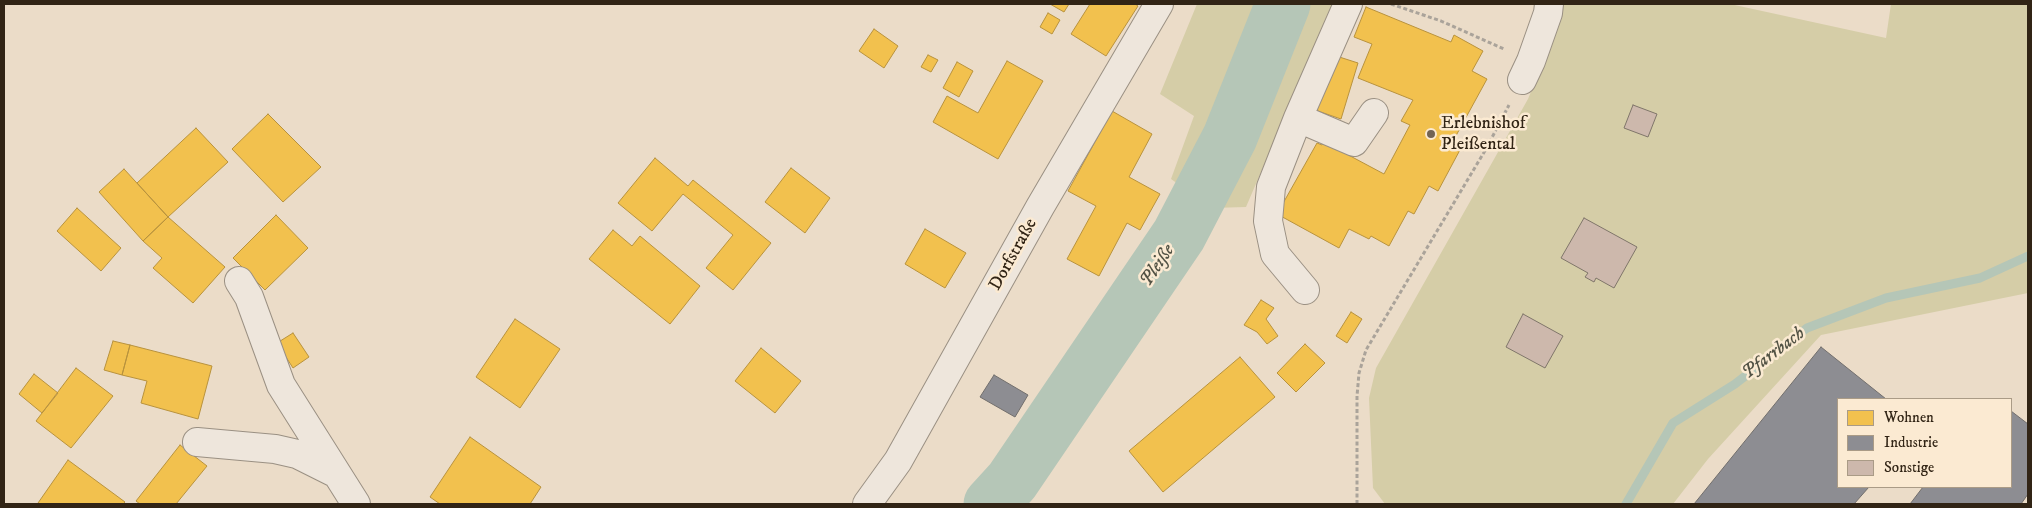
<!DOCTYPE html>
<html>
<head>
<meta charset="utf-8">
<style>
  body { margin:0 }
  #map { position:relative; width:2032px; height:508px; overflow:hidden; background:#ebdcc8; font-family:"IM FELL DW Pica",serif }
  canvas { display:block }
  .frame { position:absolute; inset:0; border:5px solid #312415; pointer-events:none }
  .legend { position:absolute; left:1837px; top:398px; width:175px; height:90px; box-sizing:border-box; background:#fbead2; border:1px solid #aa9b86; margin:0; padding:6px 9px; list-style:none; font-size:15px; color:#312415 }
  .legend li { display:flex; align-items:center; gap:10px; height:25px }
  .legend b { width:25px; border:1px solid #aa9b86 }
</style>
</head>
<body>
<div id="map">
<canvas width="2032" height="508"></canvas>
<div class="frame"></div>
<ul class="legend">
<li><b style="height:14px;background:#f2c14e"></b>Wohnen</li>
<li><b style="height:14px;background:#8d8d92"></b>Industrie</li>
<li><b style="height:14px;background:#cdb8ac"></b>Sonstige</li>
</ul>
</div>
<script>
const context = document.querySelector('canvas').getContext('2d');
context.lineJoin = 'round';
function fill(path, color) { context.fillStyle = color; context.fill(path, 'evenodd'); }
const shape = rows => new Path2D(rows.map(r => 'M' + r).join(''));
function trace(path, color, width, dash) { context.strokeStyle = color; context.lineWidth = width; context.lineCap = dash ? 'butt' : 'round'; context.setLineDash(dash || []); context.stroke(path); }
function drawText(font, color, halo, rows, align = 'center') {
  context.font = font + ' "IM FELL DW Pica",serif'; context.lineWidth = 5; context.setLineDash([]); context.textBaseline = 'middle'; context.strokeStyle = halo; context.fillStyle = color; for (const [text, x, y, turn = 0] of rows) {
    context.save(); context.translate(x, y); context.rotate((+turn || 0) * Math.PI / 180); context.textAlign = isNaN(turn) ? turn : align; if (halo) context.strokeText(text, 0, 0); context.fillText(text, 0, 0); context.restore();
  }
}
fill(shape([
  [1197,4,1333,4,1246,207,1212,208,1171,179,1194,116,1160,94],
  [1561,4,1730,4,1886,38,1891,4,2028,4,2028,293,1821,335,1708,459,1673,504,1385,504,1373,488,1369,398,1376,368,1528,99,1557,29]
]), '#d5cda7');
const homes = shape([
  [1050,4,1069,4,1064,12,1050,4],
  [1090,4,1135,4,1138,6,1106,56,1071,34,1090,4],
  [1366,7,1451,42,1454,35,1483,51,1472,71,1487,79,1452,143,1461,148,1438,191,1429,186,1414,214,1408,211,1389,246,1371,236,1369,239,1349,229,1339,248,1277,214,1317,143,1322,145,1324,142,1384,174,1410,125,1401,121,1413,100,1358,78,1372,44,1354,37,1366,7],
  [1048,13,1060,20,1052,34,1040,27,1048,13],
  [874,29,898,46,884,68,859,51,874,29],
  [1330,54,1358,63,1341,119,1312,109,1330,54],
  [928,55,938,60,931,72,921,67,928,55],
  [1007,61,1043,81,998,159,933,122,947,96,978,113,1007,61],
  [957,62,973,71,959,97,943,88,957,62],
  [1112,111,1152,134,1129,177,1160,194,1140,230,1127,223,1099,276,1067,259,1096,206,1068,191,1112,111],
  [268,114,321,167,283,202,232,149,268,114],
  [196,128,228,162,168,217,137,183,196,128],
  [655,158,688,186,693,180,771,243,733,290,706,268,733,235,683,194,652,231,618,203,655,158],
  [791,168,830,198,805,233,765,202,791,168],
  [124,169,168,217,143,241,99,192,124,169],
  [77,208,121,248,101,271,57,231,77,208],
  [276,215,308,248,265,290,233,258,276,215],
  [168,217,225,267,193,303,153,268,162,258,143,241,168,217],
  [925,229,966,253,945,288,905,264,925,229],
  [613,230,632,246,640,236,700,286,670,324,589,259,613,230],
  [1261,300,1274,308,1266,319,1278,336,1267,344,1257,332,1244,325,1261,300],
  [1351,312,1362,319,1347,343,1336,336,1351,312],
  [515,319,560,349,520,408,476,377,515,319],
  [293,333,309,357,293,368,277,343,293,333],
  [113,341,130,345,122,375,104,370,113,341],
  [1305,344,1325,363,1296,392,1277,373,1305,344],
  [130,345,212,366,198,419,141,403,147,381,122,375,130,345],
  [761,348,801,381,775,413,735,381,761,348],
  [1240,357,1275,397,1163,492,1129,451,1240,357],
  [76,368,113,396,71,448,36,421,76,368],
  [34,374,58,393,42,413,19,394,34,374],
  [470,437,541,487,530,504,440,504,430,497,470,437],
  [180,445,207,466,176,504,140,504,136,501,180,445],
  [68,460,125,502,123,504,40,504,38,503,68,460]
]);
fill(homes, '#f2c14e');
trace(homes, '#b8923d', 1);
const industry = shape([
  [1821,347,1886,399,1838,399,1838,487,1869,487,1854,504,1694,504,1821,347],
  [994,375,1028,395,1015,417,980,397,994,375],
  [2011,411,2028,424,2028,494,2021,504,1910,504,1923,487,2011,487,2011,411]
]);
fill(industry, '#8d8d92');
trace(industry, '#716e6c', 1);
trace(shape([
  [1626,504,1673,423,1735,384,1807,328,1886,298,1980,278,2028,256]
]), '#b5c6b7', 9);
trace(shape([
  [991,504,1012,481,1179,235,1230,137,1283,4]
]), '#b5c6b7', 55);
const building = shape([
  [1633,105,1657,114,1648,137,1624,128,1633,105],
  [1584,218,1637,247,1614,288,1596,278,1594,282,1585,277,1588,273,1561,258,1584,218],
  [1523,314,1563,336,1545,368,1506,347,1523,314]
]);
fill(building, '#cdb8ac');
trace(building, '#80766a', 1);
const minor = shape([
  [1522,80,1531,61,1548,13,1549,4],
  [1298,118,1354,142,1374,113],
  [239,281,249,297,281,385,356,504],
  [1305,290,1275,254,1268,221,1271,187,1298,118,1348,4],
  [197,442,275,449,297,454,335,473],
  [867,504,898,461,1040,207,1159,4]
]);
trace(minor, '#9a9083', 30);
trace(shape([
  [1391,4,1441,21,1504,49],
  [1357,504,1357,396,1359,373,1366,350,1486,149,1509,105]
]), '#aaa39a', 3, [4, 2.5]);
trace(minor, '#eee6dc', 28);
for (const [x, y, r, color] of [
  [1431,134,5,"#726454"]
]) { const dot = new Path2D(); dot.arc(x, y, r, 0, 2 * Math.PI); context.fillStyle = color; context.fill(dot); trace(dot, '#fbead2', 2); }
drawText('18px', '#312415', '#fbead2', [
  ["Erlebnishof",1441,124],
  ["Pleißental",1441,145]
], 'left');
drawText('18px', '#312415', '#fbead2', [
  ["Dorfstraße",1014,255,-61]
]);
drawText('italic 19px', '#525244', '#fbead2', [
  ["Pleiße",1158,266,-56],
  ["Pfarrbach",1774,354,-37]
]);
</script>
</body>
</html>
